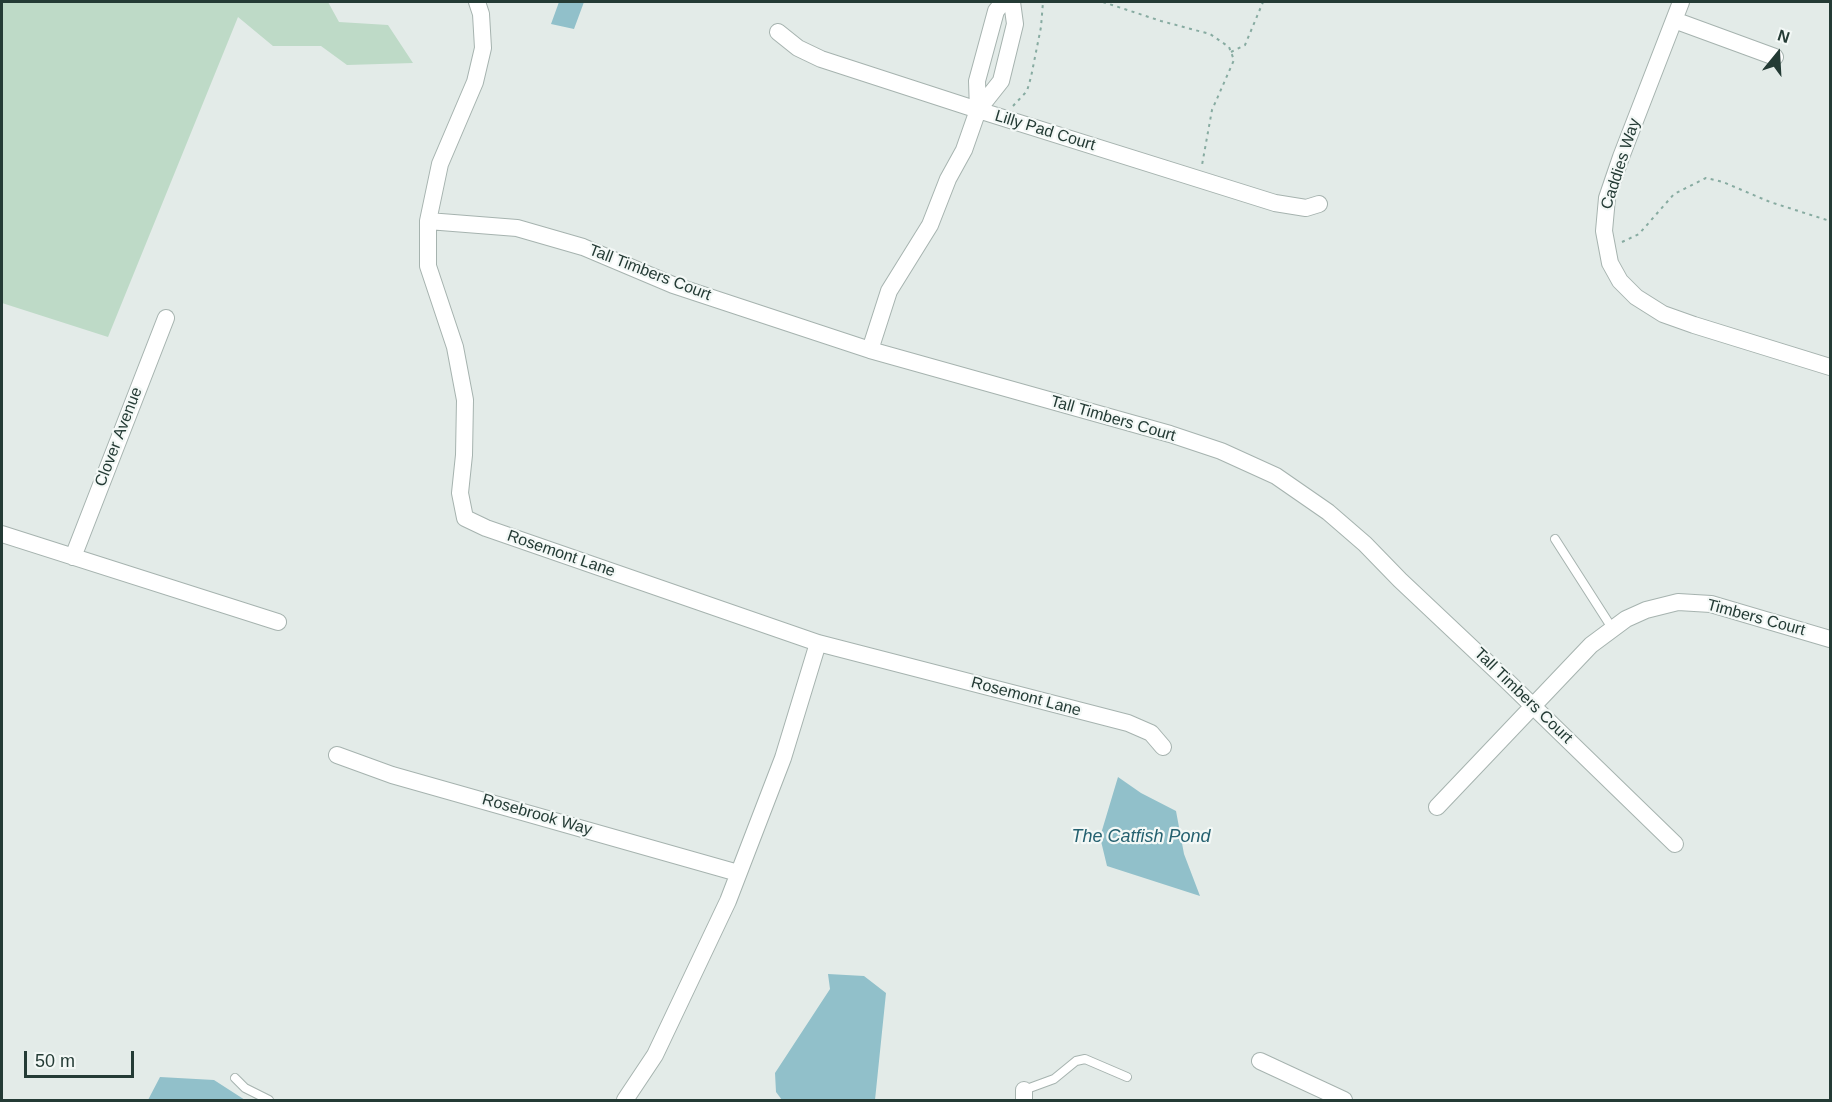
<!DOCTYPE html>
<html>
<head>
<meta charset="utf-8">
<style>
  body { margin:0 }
  #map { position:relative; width:1832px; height:1102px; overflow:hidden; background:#e3ebe8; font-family:Arial,sans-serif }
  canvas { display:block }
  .frame { position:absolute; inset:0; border:3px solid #243b35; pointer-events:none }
  .north { position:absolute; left:1748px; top:24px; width:60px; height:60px; -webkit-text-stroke:4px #f3f8f6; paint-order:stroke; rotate:18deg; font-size:16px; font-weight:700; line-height:24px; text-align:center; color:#243b35 }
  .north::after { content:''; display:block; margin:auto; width:21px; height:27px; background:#243b35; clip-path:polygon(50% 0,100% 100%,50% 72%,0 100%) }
  .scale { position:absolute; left:24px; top:1051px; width:110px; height:27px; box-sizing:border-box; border:3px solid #243b35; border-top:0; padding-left:8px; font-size:18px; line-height:21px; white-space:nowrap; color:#243b35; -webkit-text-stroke:4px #f3f8f6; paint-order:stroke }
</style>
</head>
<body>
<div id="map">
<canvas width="1832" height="1102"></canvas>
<div class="frame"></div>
<div class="north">N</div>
<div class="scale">50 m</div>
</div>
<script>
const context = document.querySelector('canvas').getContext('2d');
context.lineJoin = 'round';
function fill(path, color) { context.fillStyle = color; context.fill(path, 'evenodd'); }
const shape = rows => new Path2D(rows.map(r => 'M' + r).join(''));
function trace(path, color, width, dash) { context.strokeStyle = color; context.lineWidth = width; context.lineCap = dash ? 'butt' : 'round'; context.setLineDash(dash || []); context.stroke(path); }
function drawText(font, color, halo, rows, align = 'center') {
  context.font = font + ' Arial,sans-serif'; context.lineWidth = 4.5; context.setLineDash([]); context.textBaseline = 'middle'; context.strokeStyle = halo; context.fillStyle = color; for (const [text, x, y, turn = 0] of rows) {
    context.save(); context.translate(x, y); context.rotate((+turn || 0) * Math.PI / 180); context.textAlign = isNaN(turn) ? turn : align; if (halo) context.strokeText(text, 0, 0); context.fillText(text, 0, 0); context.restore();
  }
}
fill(shape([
  [2,2,328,2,339,22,388,25,413,63,347,65,321,46,273,46,238,17,108,337,2,303]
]), '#bedac7');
fill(shape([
  [559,2,584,2,574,29,551,24],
  [1118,777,1141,793,1176,811,1184,854,1200,896,1107,866,1100,837],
  [828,974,864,976,886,993,875,1100,782,1100,776,1092,775,1073,830,989],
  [160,1077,214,1080,245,1100,148,1100]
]), '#91c0ca');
const service = shape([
  [1555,539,1612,628],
  [235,1078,245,1088,269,1100],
  [1024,1090,1054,1079,1076,1061,1085,1059,1127,1077]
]);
const minor = shape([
  [477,2,481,14,483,48,475,82,440,164,428,221,428,266,455,347,465,400,464,455,460,493,465,518,486,528,818,643,1128,723,1151,733,1163,747],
  [1681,2,1621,157,1607,198,1604,231,1610,263,1620,281,1636,297,1663,314,1694,325,1830,367],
  [1674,20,1775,57],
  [778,32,798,48,821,59,978,110,1275,203,1306,208,1319,204],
  [978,110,977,81,996,11,1003,2],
  [428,221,517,228,583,247,673,285,870,350,1170,434,1221,451,1276,476,1328,512,1365,544,1400,580,1504,678,1675,844],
  [870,350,889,291,930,225,948,179,964,150,978,110,1001,81,1015,24,1012,2],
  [2,534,278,622],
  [73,557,166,318],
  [337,755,392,775,738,873],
  [1437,807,1591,645,1626,619,1646,610,1678,602,1711,604,1830,639],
  [1260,1061,1344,1100],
  [1024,1090,1024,1100],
  [625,1100,655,1055,728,901,783,758,818,643]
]);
trace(service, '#a6b3af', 10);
trace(minor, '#a6b3af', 18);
trace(shape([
  [1103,2,1161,21,1210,34,1229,47,1234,60,1212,110,1202,165],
  [1231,52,1245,45,1263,2],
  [1013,106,1027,91,1031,77,1041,27,1043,2],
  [1622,242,1639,234,1674,194,1706,178,1723,182,1770,202,1830,221]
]), '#87aba1', 2, [3, 4.5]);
trace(service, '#fff', 8);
trace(minor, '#fff', 16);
drawText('16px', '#243b35', '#f3f8f6', [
  ["Lilly Pad Court",1045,131,17],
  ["Caddies Way",1621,164,-72],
  ["Tall Timbers Court",650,273,21],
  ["Tall Timbers Court",1113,419,16],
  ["Clover Avenue",119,437,-69],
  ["Rosemont Lane",561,554,19],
  ["Timbers Court",1756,618,15],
  ["Tall Timbers Court",1523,696,44],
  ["Rosemont Lane",1026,697,15],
  ["Rosebrook Way",537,815,16]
]);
drawText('italic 18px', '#256170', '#f3f8f6', [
  ["The Catfish Pond",1141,837]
]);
</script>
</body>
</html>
